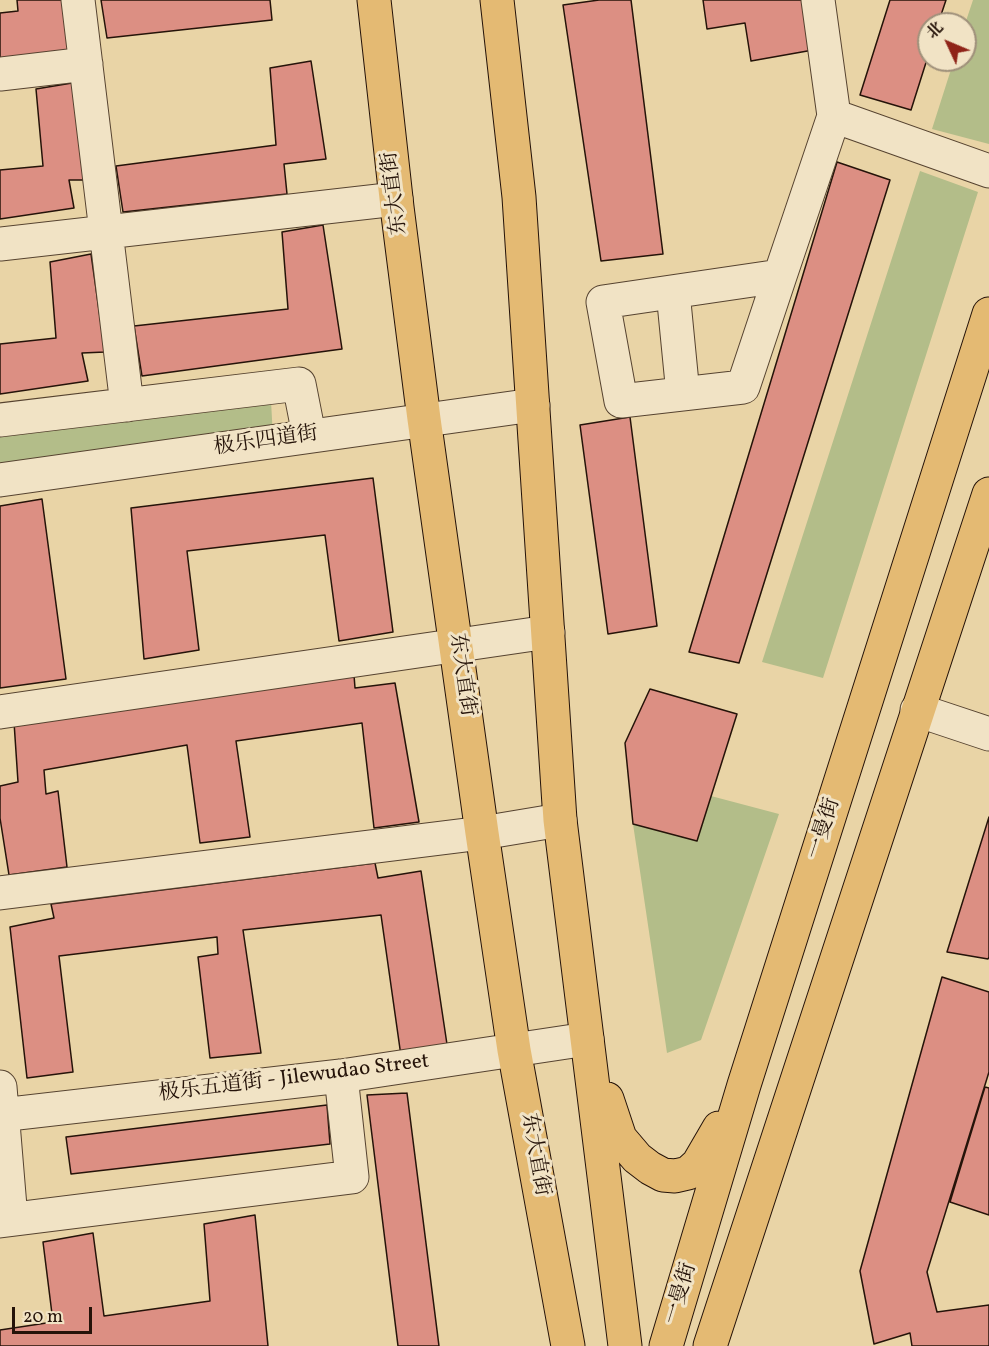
<!DOCTYPE html>
<html>
<head>
<meta charset="utf-8">
<style>
  body { margin:0 }
  #map { position:relative; width:989px; height:1346px; overflow:hidden; background:#e9d4a6; font-family:Vollkorn,"Noto Serif SC",serif }
  canvas { display:block }
  .north { position:absolute; left:917px; top:12px; width:60px; height:60px; box-sizing:border-box; background:#f1e3c5; border:2px solid #9f907a; border-radius:50%; rotate:314deg; font-size:16px; font-weight:700; line-height:24px; text-align:center; color:#251309 }
  .north::after { content:''; display:block; margin:auto; width:21px; height:27px; background:#8f2418; clip-path:polygon(50% 0,100% 100%,50% 72%,0 100%) }
  .scale { position:absolute; left:12px; top:1307px; width:80px; height:27px; box-sizing:border-box; border:3px solid #251309; border-top:0; padding-left:8px; font-size:18px; line-height:21px; white-space:nowrap; color:#251309; -webkit-text-stroke:4px #f1e3c5; paint-order:stroke }
</style>
</head>
<body>
<div id="map">
<canvas width="989" height="1346"></canvas>
<div class="north">北</div>
<div class="scale">20 m</div>
</div>
<script>
const context = document.querySelector('canvas').getContext('2d');
context.lineJoin = 'round';
function fill(path, color) { context.fillStyle = color; context.fill(path, 'evenodd'); }
const shape = rows => new Path2D(rows.map(r => 'M' + r).join(''));
function trace(path, color, width, dash) { context.strokeStyle = color; context.lineWidth = width; context.lineCap = dash ? 'butt' : 'round'; context.setLineDash(dash || []); context.stroke(path); }
function drawText(font, color, halo, rows, align = 'center') {
  context.font = font + ' Vollkorn,"Noto Serif SC",serif'; context.lineWidth = 6; context.setLineDash([]); context.textBaseline = 'middle'; context.strokeStyle = halo; context.fillStyle = color; for (const [text, x, y, turn = 0] of rows) {
    context.save(); context.translate(x, y); context.rotate((+turn || 0) * Math.PI / 180); context.textAlign = isNaN(turn) ? turn : align; if (halo) context.strokeText(text, 0, 0); context.fillText(text, 0, 0); context.restore();
  }
}
fill(shape([
  [973,0,989,0,989,144,932,129,954,60,965,60,965,24],
  [920,171,978,192,823,678,762,662],
  [271,401,273,437,0,469,0,437],
  [711,796,779,814,701,1040,667,1053,633,824,697,841]
]), '#b3bd89');
const building = shape([
  [17,0,64,0,72,51,0,61,0,13,18,11,17,0],
  [101,0,270,0,272,20,107,38,101,0],
  [599,0,631,0,663,254,601,261,563,5,599,0],
  [703,0,806,0,813,50,751,61,745,23,707,29,703,0],
  [890,0,946,0,938,24,929,24,929,53,911,110,860,95,890,0],
  [311,61,326,159,284,164,287,194,123,212,116,166,276,145,270,68,311,61],
  [78,82,92,180,69,180,74,208,0,219,0,170,43,166,36,89,78,82],
  [837,162,890,180,739,663,689,652,837,162],
  [323,225,342,349,142,376,134,326,288,309,282,232,323,225],
  [91,254,105,352,82,353,88,381,0,394,0,344,56,338,50,262,91,254],
  [630,417,657,626,608,634,580,425,630,417],
  [373,478,393,632,339,641,325,535,187,551,199,650,144,659,131,508,373,478],
  [42,499,66,679,0,688,0,506,42,499],
  [354,675,355,688,395,683,419,822,374,828,362,723,236,741,250,837,200,843,187,745,44,770,46,794,58,791,67,867,9,875,0,818,0,786,18,782,14,722,354,675],
  [650,689,737,714,697,841,633,824,625,743,650,689],
  [989,817,989,957,988,959,947,952,989,817],
  [375,863,378,878,421,871,448,1051,401,1056,381,915,243,930,261,1053,210,1058,198,957,218,954,217,937,59,956,73,1072,27,1078,10,927,54,918,51,904,375,863],
  [942,977,989,992,989,1072,927,1272,937,1312,989,1305,989,1346,912,1346,910,1333,874,1344,860,1271,942,977],
  [985,1087,989,1088,989,1215,950,1202,985,1087],
  [407,1093,439,1346,398,1346,367,1095,407,1093],
  [327,1105,330,1144,71,1174,66,1137,327,1105],
  [255,1215,268,1346,0,1346,0,1330,53,1322,43,1242,93,1233,104,1316,210,1301,204,1224,255,1215]
]);
fill(building, '#dc8f83');
trace(building, '#251309', 1.5);
const minor = shape([
  [78,0,127,405],
  [818,0,834,116,989,171],
  [0,74,86,64],
  [0,244,396,199],
  [780,276,603,302,621,401,743,387,780,276,834,116],
  [673,292,683,394],
  [0,420,299,384,309,435],
  [0,480,533,405],
  [917,710,989,734],
  [0,712,548,632],
  [0,893,482,833,560,820],
  [0,1087,11,1219],
  [0,1115,341,1076,587,1039],
  [0,1221,352,1177,341,1076]
]);
const major = shape([
  [374,0,397,207,424,419,482,833,514,1050,568,1346],
  [497,0,519,197,560,820,625,1346],
  [607,1099,620,1138,637,1158,650,1168,663,1175,675,1176,688,1173,698,1164,719,1128],
  [666,1346,744,1085,989,314],
  [710,1346,989,494]
]);
trace(minor, '#564330', 35);
trace(major, '#251309', 35);
trace(minor, '#f1e3c5', 33);
trace(major, '#e4ba73', 33);
drawText('21px', '#251309', '#f1e3c5', [
  ["东大直街",396,193,-97],
  ["极乐四道街",266,442,-8],
  ["东大直街",461,675,82],
  ["一曼街",825,829,-72],
  ["极乐五道街 - Jilewudao Street",294,1079,-7],
  ["东大直街",534,1155,80],
  ["一曼街",682,1294,-73]
]);
</script>
</body>
</html>
